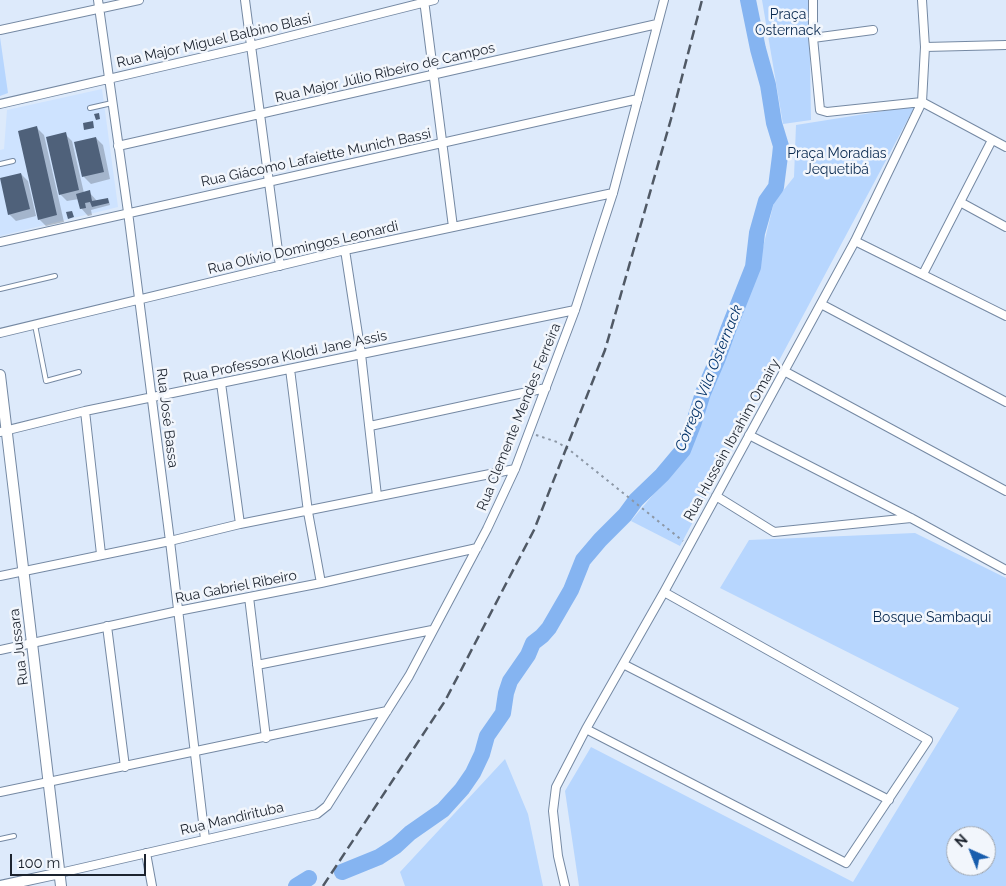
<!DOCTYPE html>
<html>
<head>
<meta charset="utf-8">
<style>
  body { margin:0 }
  #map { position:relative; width:1006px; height:886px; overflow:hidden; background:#ddeafb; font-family:Raleway,sans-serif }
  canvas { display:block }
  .north { position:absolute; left:946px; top:826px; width:50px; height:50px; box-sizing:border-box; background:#f2f6fc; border:1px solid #9ca2aa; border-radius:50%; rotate:316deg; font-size:14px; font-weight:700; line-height:20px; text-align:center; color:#1c232e }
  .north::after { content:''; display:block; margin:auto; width:18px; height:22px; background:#185dad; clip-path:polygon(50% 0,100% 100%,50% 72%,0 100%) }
  .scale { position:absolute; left:10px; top:854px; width:136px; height:22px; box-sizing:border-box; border:2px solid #1c232e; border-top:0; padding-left:6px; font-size:15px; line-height:18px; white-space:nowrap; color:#1c232e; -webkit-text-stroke:4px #f2f6fc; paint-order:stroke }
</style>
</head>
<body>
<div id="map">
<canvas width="1006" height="886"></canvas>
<div class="north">N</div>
<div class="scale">100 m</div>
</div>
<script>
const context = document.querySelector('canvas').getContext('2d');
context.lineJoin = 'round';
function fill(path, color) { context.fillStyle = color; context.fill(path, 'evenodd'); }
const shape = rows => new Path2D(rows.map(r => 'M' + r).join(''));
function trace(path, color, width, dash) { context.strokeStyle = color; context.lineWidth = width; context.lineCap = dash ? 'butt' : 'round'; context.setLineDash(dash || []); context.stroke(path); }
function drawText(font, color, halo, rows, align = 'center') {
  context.font = font + ' Raleway,sans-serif'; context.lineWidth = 5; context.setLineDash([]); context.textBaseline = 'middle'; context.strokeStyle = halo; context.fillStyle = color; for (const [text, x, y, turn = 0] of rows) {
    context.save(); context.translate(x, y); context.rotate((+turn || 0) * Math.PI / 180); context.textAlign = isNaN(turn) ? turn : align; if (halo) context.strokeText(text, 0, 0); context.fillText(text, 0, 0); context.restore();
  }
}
fill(shape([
  [102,89,118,207,0,236,0,150,4,149,7,110]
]), '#cee3ff');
fill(shape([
  [762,0,809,0,811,120,783,124],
  [0,37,8,93,0,96],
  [915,106,680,546,631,521,688,453,709,390,757,272,774,202,794,177,796,125],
  [915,533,1006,578,1006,886,579,886,565,791,591,747,853,882,959,708,720,588,749,540],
  [956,836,986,836,986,866,956,866],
  [505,759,528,814,543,886,405,886,400,872]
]), '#b7d6fe');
fill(shape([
  [37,128,44,135,64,222,46,226,39,219],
  [65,134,72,141,84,193,89,192,97,201,107,199,109,201,110,205,91,210,92,215,88,216,81,208,79,199,67,201,60,194],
  [96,138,103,145,110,179,91,184,84,177],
  [21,174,28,181,36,216,16,221,9,214]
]), '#0003');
trace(shape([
  [342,872,379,857,396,846,410,833,443,810,462,789,473,773,482,754,487,736,503,713,506,693,510,681,528,655,533,643,542,636,549,628,571,590,583,560,600,540,625,515,636,500,662,475,683,450,694,422,703,393,718,358,728,330,753,267,757,233,766,201,776,187,780,156,781,146,774,123,768,85,758,49,748,0],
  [296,886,309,878]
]), '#85b4f1', 16);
fill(shape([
  [99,113,100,119,96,120,94,114],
  [93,121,94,128,84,130,83,123],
  [37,126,57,215,38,220,18,131],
  [66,132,79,190,59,195,46,137],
  [96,137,104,172,82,177,74,142],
  [21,173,30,209,8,215,0,178],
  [90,190,92,201,108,198,109,203,92,207,90,202,85,203,86,208,80,209,76,194],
  [72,211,74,217,68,219,66,212]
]), '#4f617a');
const service = shape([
  [90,108,112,103],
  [0,164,13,161],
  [0,289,55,276],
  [35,325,46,381,79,372],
  [0,839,14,836]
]);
const minor = shape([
  [98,0,128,212,170,541,205,839],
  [245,0,280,266],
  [424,0,453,227],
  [813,0,813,38,820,110,827,112,922,102,1006,147],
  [0,30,139,0],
  [813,38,873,30],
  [925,47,1006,45],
  [0,104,251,46,434,0],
  [118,146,657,24],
  [960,202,1006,227],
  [855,241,1006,316],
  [0,242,638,99],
  [345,250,361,354,377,496],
  [923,274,992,140],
  [821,304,1006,402],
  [0,333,345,250,613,193],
  [290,369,308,512,321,583],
  [784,371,1006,491],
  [221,383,240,524],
  [85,411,101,554],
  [370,426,546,388],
  [0,432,85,411,575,310],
  [749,435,911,518,1006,570],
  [716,496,774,532,911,518],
  [0,576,170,541,240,524,515,469],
  [249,597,266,738],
  [107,626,125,767],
  [0,650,178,611,321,583,477,548],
  [623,664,889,800],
  [257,665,432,630],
  [586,729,846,863,928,740,664,592],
  [0,792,387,711],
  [146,853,152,886],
  [60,873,317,814,327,806,409,676,487,529,515,469,575,310,613,193,664,0],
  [565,886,558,856,553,811,556,787,586,729,664,592,855,241,922,102,925,47,922,0]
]);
const tertiary = shape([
  [0,375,61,886],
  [0,886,60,873]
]);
trace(service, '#7589a3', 6);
trace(minor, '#7589a3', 10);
trace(tertiary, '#7589a3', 12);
trace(shape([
  [536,435,557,442,567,448,683,541]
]), '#8c97a5', 2, [2.5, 4]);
trace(service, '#fff', 4);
trace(minor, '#fff', 8);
trace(tertiary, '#fff', 10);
trace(shape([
  [323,886,445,701,534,530,605,350,671,119,702,0]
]), '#505965', 2.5, [10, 5]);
drawText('14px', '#0b2b51', '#f2f6fc', [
  ["Praça",788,15],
  ["Osternack",788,31],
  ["Praça Moradias",837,154],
  ["Jequetibá",837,170],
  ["Bosque Sambaqui",932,618]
]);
drawText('14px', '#1c232e', '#f2f6fc', [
  ["Rua Major Miguel Balbino Blasi",214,41,-13],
  ["Rua Major Júlio Ribeiro de Campos",385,73,-13],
  ["Rua Giácomo Lafaiette Munich Bassi",316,158,-12],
  ["Rua Olívio Domingos Leonardi",303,248,-13],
  ["Rua Professora Kloldi Jane Assis",285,357,-12],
  ["Rua Clemente Mendes Ferreira",519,417,-68],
  ["Rua José Bassa",167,418,83],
  ["Rua Hussein Ibrahim Omairy",732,440,-61],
  ["Rua Gabriel Ribeiro",236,587,-11],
  ["Rua Jussara",19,647,-97],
  ["Rua Mandirituba",232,819,-13]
]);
drawText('italic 15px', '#023268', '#f2f6fc', [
  ["Córrego Vila Osternack",709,378,-68]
]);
</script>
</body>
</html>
